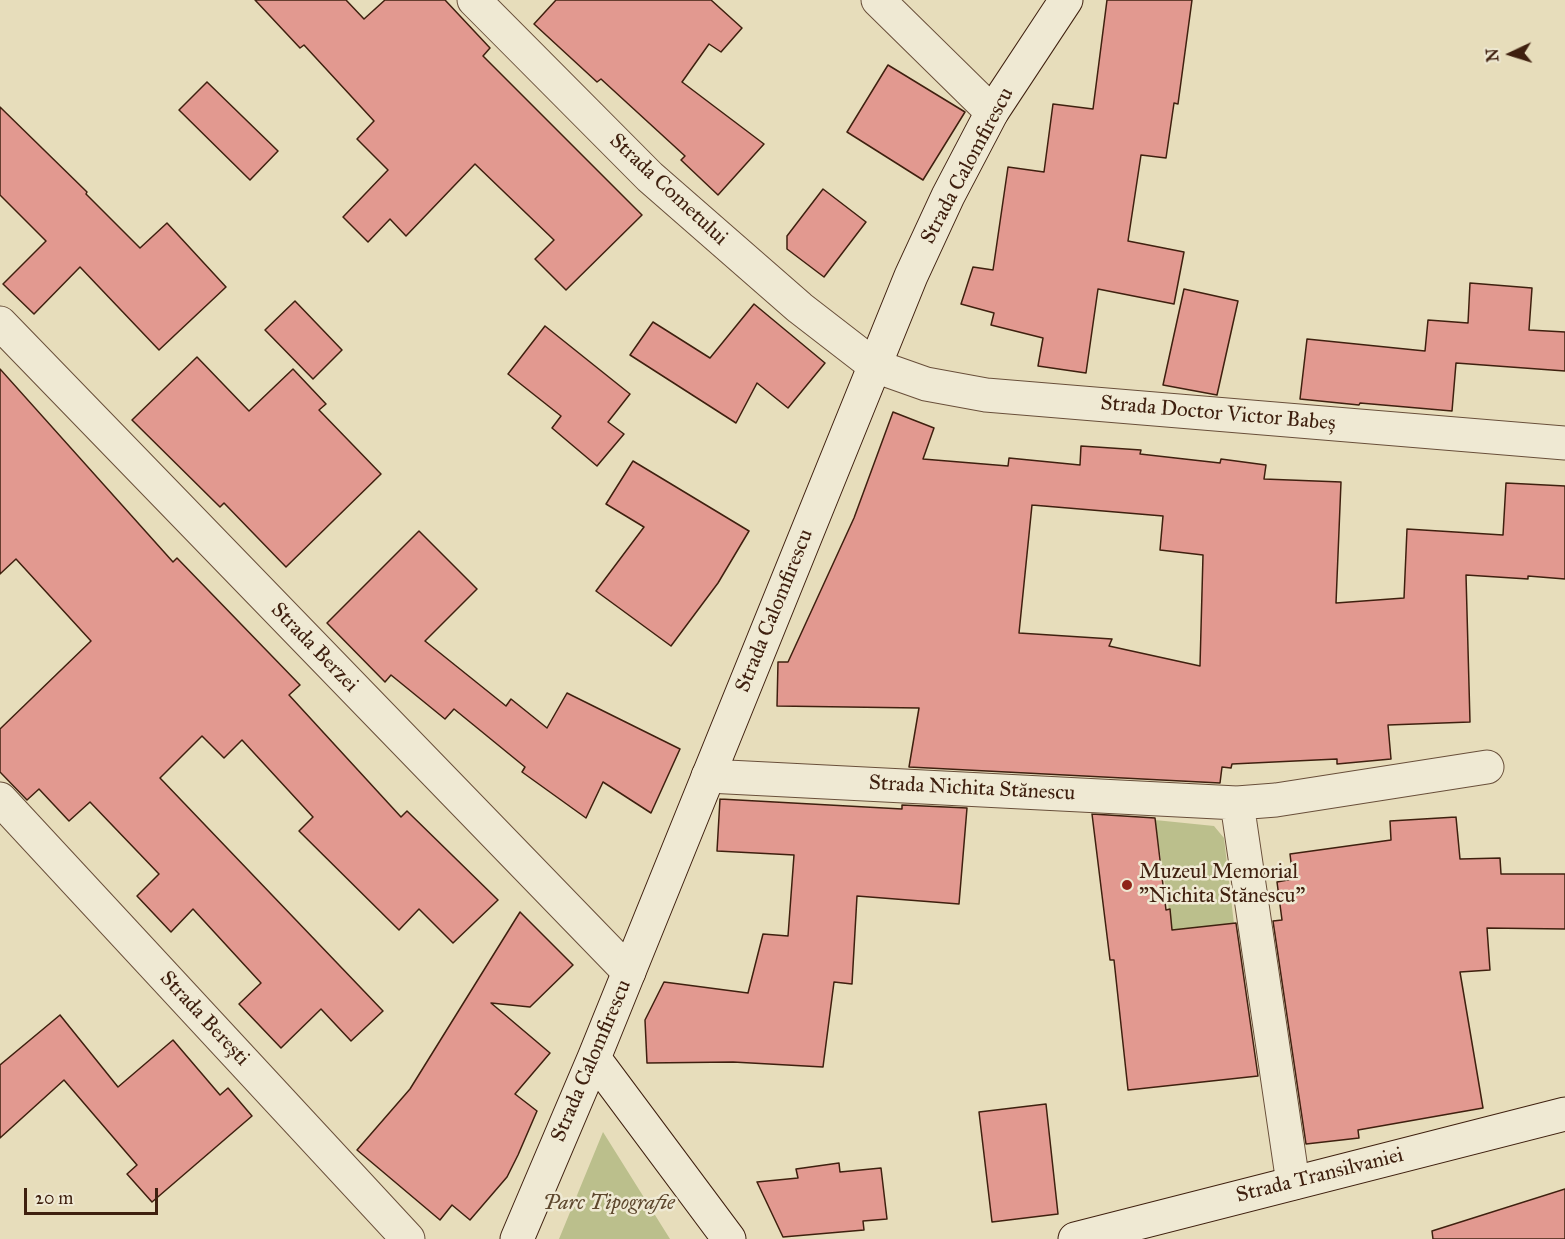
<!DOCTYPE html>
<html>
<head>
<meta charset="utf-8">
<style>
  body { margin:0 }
  #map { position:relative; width:1565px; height:1239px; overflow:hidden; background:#e7ddbb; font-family:"IM FELL Great Primer",serif }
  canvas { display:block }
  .north { position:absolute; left:1481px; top:24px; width:60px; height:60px; -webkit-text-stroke:4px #efe9d3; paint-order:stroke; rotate:266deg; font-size:16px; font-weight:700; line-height:24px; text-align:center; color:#3f200f }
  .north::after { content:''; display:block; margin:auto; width:21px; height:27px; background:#3f200f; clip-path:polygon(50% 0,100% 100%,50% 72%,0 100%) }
  .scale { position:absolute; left:24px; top:1188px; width:134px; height:27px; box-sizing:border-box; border:3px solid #3f200f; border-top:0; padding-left:8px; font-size:18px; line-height:21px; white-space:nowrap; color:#3f200f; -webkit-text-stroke:4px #efe9d3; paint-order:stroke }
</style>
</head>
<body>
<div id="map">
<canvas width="1565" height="1239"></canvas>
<div class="north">N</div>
<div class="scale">20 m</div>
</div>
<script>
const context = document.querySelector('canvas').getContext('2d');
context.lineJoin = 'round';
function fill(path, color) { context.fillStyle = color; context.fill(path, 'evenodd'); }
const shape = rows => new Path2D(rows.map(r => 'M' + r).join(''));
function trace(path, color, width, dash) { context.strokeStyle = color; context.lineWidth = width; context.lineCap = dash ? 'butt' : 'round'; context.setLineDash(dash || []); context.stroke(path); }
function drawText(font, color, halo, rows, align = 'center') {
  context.font = font + ' "IM FELL Great Primer",serif'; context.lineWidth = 5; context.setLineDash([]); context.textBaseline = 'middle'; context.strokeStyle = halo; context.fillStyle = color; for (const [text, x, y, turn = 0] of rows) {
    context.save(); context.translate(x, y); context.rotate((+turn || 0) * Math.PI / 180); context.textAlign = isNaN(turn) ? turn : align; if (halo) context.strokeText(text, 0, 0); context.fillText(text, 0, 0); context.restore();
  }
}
fill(shape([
  [1155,820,1214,826,1224,838,1234,924,1172,930],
  [603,1132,670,1239,559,1239]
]), '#bbbf8c');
const building = shape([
  [255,0,346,0,364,19,385,0,445,0,490,48,483,56,642,215,566,290,535,259,554,240,475,164,406,236,390,219,368,242,343,217,388,170,357,139,374,121,304,45,300,48,255,0],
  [556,0,711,0,742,28,721,52,709,44,682,82,764,144,718,195,681,160,685,156,601,79,597,82,534,24,556,0],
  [1107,0,1192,0,1178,104,1174,103,1166,158,1141,155,1128,241,1184,252,1174,304,1098,289,1086,373,1038,366,1043,338,991,325,994,313,961,304,973,267,993,270,1008,167,1044,172,1053,104,1093,109,1107,0],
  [888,65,965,112,923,180,847,132,888,65],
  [207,82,278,151,250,180,179,110,207,82],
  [0,107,87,192,86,194,140,248,167,223,226,287,159,350,80,267,34,314,3,284,46,241,0,195,0,107],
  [823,189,866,222,824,277,787,249,787,236,823,189],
  [1470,283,1532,288,1529,330,1565,332,1565,371,1456,363,1452,411,1360,403,1359,405,1300,399,1307,339,1425,351,1428,320,1468,323,1470,283],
  [1184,289,1238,301,1217,395,1163,385,1184,289],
  [295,301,342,350,313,379,265,330,295,301],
  [754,304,825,363,788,408,757,383,736,423,630,355,653,322,710,358,754,304],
  [545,326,630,394,608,422,624,434,597,466,552,428,561,416,508,374,545,326],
  [197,357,249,411,293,369,326,404,319,410,381,474,286,567,224,503,220,507,132,420,197,357],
  [0,369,173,562,177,558,300,685,289,695,401,817,407,811,498,900,453,943,419,909,399,930,299,831,313,817,242,740,224,758,202,736,160,778,383,1011,351,1041,321,1009,281,1048,239,1004,261,983,193,909,171,932,137,896,159,874,90,802,69,821,39,789,27,800,0,772,0,729,91,641,16,559,0,574,0,369],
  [893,412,934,428,923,459,1008,466,1009,458,1080,465,1081,446,1141,450,1140,454,1220,463,1221,459,1266,465,1264,479,1341,482,1336,603,1404,598,1407,529,1503,535,1506,483,1565,486,1565,579,1528,576,1528,579,1466,575,1470,722,1388,725,1391,759,1337,764,1337,759,1232,764,1231,768,1222,767,1220,783,909,767,919,708,777,706,778,662,788,662,854,518,893,412],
  [1032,505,1163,516,1160,550,1203,555,1200,666,1109,646,1112,639,1019,633,1032,505],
  [633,461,749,531,718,583,671,646,596,591,644,527,606,504,633,461],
  [419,531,477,589,425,641,506,706,511,699,547,728,567,693,680,749,651,813,603,782,586,818,522,772,525,767,454,709,445,719,391,675,385,682,327,623,419,531],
  [720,799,902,809,902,805,967,808,959,904,857,896,852,984,834,982,823,1067,733,1062,647,1063,645,1020,664,982,748,993,763,934,788,936,794,855,717,851,720,799],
  [1092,814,1155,818,1166,910,1170,909,1172,930,1236,923,1258,1076,1128,1090,1114,960,1110,960,1092,814],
  [1456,817,1460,859,1500,858,1501,874,1565,874,1565,929,1487,928,1490,970,1460,972,1483,1108,1358,1130,1359,1138,1306,1144,1273,921,1282,920,1277,882,1293,879,1290,854,1391,840,1390,821,1456,817],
  [520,912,573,965,530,1007,491,1003,550,1053,515,1094,537,1111,518,1155,507,1177,470,1220,452,1205,440,1220,357,1150,410,1089,520,912],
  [60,1015,118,1087,173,1040,220,1095,228,1088,252,1116,152,1202,127,1174,137,1165,64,1080,0,1138,0,1065,60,1015],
  [1046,1104,1058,1214,992,1222,979,1112,1046,1104],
  [839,1163,840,1172,881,1168,887,1219,863,1221,864,1230,783,1237,757,1182,798,1178,796,1169,839,1163],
  [1565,1189,1565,1239,1433,1239,1432,1231,1565,1189]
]);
fill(building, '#e29990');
trace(building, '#3f200f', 1.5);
const street = shape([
  [474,0,650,177,800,308,875,366,926,384,986,395,1565,443],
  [878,0,992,112],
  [0,323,629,972],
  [708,776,1237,803,1276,800,1487,767],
  [0,799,408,1239],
  [1237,803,1293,1183]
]);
const secondary = shape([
  [594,1058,729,1239],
  [517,1239,594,1058,911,276,948,196,992,112,1066,0],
  [1075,1239,1565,1114]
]);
trace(street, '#694f3a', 35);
trace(secondary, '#3f200f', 35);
trace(street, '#efe9d3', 33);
trace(secondary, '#efe9d3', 33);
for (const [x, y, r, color] of [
  [1127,885,6,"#8f2418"]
]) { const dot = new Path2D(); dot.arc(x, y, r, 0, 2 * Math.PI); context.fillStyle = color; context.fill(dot); trace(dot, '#efe9d3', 2); }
drawText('21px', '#3f200f', '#efe9d3', [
  ["Strada Calomfirescu",968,166,-62],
  ["Strada Cometului",668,190,43],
  ["Strada Doctor Victor Babeș",1218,414,5],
  ["Strada Calomfirescu",775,611,-68],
  ["Strada Berzei",314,648,46],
  ["Strada Nichita Stănescu",972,789,3],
  ["Strada Berești",204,1019,47],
  ["Strada Calomfirescu",592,1061,-67],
  ["Strada Transilvaniei",1320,1176,-14]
]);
drawText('21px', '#3f200f', '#efe9d3', [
  ["Muzeul Memorial",1139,873],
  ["\"Nichita Stănescu\"",1139,897]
], 'left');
drawText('italic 21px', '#5e482e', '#efe9d3', [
  ["Parc Tipografie",609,1204]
]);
</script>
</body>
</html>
